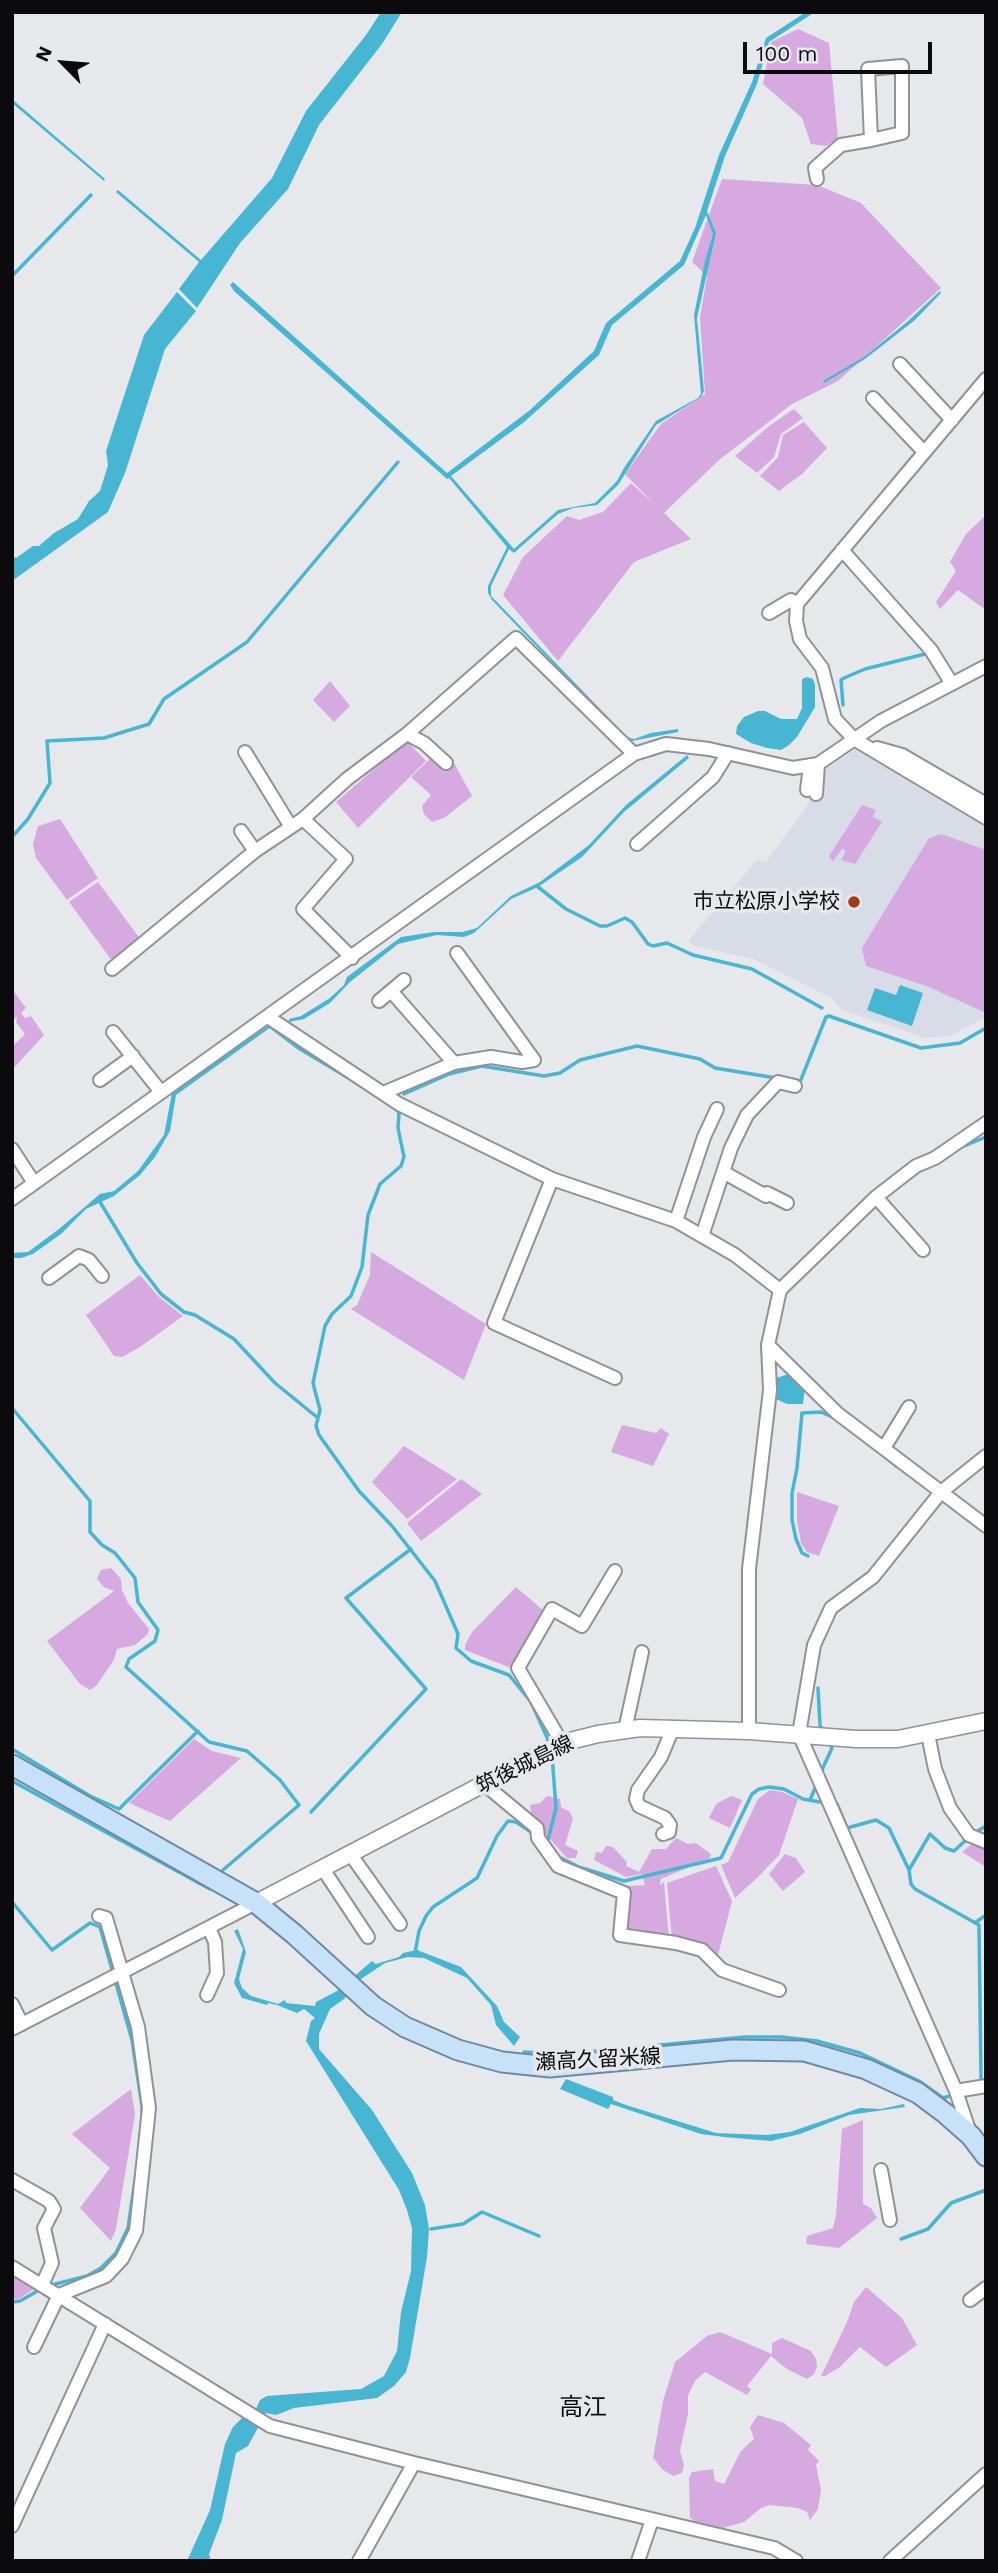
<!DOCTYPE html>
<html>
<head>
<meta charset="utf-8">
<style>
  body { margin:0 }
  #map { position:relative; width:998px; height:2573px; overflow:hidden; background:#e6e8eb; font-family:"Work Sans",sans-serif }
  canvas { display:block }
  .frame { position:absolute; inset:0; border:14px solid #0b0b0d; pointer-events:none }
  .north { position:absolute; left:28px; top:28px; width:70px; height:70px; -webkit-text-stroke:5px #e6e8eb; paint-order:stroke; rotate:295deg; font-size:19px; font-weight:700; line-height:28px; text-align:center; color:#0b0b0d }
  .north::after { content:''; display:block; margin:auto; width:24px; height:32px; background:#0b0b0d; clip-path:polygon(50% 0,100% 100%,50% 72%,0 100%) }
  .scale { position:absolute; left:743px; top:42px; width:189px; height:32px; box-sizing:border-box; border:4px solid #0b0b0d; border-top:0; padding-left:9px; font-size:21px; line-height:24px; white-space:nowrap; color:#0b0b0d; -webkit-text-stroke:5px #e6e8eb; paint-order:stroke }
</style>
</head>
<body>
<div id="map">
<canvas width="998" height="2573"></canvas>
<div class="frame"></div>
<div class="north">N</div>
<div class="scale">100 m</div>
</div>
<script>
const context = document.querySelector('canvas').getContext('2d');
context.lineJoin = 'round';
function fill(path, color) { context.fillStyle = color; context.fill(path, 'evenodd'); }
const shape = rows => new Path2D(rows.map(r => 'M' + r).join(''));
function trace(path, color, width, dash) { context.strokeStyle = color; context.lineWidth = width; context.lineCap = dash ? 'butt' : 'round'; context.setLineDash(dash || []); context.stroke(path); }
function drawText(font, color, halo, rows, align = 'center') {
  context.font = font + ' "Work Sans","Noto Sans JP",sans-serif'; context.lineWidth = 7; context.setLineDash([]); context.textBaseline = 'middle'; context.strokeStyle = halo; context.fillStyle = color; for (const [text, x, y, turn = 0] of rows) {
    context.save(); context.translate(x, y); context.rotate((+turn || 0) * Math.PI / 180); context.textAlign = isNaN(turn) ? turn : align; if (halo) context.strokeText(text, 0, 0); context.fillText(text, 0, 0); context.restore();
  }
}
fill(shape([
  [861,746,986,824,986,1017,951,1036,925,1038,842,1010,831,998,753,959,695,946,688,941,756,861,766,862,806,807,821,772]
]), '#d7dce6');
fill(shape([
  [798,29,829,43,838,139,826,146,811,144,802,118,763,84,771,42],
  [722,179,817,185,861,203,941,288,838,381,792,404,719,460,664,513,691,539,634,562,558,661,503,595,523,557,567,516,579,520,603,512,631,483,655,505,625,474,661,424,705,394,700,318,707,276,692,262],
  [794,409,803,418,781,434,774,457,757,473,735,456,769,426],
  [804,422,827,448,802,474,779,491,760,476,778,457,783,435],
  [986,515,986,610,958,590,940,609,936,602,956,571,950,562,966,534],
  [330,681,350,706,334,722,313,700],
  [407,741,426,761,358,828,336,802],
  [434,755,445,767,454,763,472,796,444,818,432,822,424,814,422,806,431,795,411,777],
  [862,805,876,810,873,817,882,822,855,864,841,860,846,851,842,849,833,861,829,856],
  [60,819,98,878,67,900,36,858,33,844,38,826],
  [941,834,986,850,986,1013,929,987,866,966,862,948,929,838],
  [98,882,141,940,113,962,69,902],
  [12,989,26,1008,21,1013,25,1018,31,1016,44,1035,12,1070,12,1047,25,1034,16,1022,17,1016,12,1021],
  [371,1252,486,1324,464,1380,351,1309,357,1305,370,1275],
  [140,1275,158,1296,183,1316,140,1347,122,1357,114,1356,86,1315],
  [622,1425,656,1433,661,1428,669,1434,653,1466,611,1452],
  [404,1446,457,1479,407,1519,372,1482],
  [461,1479,482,1494,421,1541,407,1523],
  [797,1492,839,1506,819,1556,807,1552,801,1543,797,1520],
  [111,1568,121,1579,122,1590,128,1603,149,1629,148,1634,135,1645,117,1649,114,1660,96,1686,90,1690,80,1684,47,1641,114,1591,104,1587,97,1579,101,1570],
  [516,1587,544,1611,511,1668,465,1650,465,1645,472,1632],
  [194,1739,212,1751,241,1758,170,1821,129,1803],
  [770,1790,782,1792,798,1799,779,1855,758,1877,735,1898,721,1865,728,1862,758,1799],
  [547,1796,560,1799,561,1807,570,1812,573,1819,565,1845,578,1851,576,1858,567,1858,532,1819,530,1805,540,1803],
  [731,1796,742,1800,730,1828,709,1818,716,1804],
  [676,1838,688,1844,696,1843,711,1854,710,1858,661,1879,660,1885,664,1882,669,1939,623,1933,628,1886,645,1885,642,1874,626,1877,594,1860,596,1852,602,1853,606,1846,613,1847,627,1862,626,1866,639,1872,652,1849,666,1849],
  [975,1841,986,1846,986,1867,962,1852],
  [785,1854,796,1858,805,1872,783,1891,769,1874],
  [716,1866,732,1901,717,1959,672,1939,667,1883],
  [131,2089,135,2114,116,2229,111,2241,80,2208,110,2168,72,2134],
  [863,2120,863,2204,871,2208,877,2218,839,2248,806,2244,807,2236,833,2228,836,2215,842,2129],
  [12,2271,38,2286,19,2299,12,2299],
  [866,2287,902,2318,917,2345,886,2367,860,2347,840,2367,825,2376,821,2376,847,2322,854,2302],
  [720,2332,772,2354,772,2343,782,2338,811,2351,816,2359,817,2367,814,2374,807,2379,787,2369,771,2356,747,2386,751,2389,747,2395,705,2372,695,2381,688,2395,688,2414,680,2451,684,2465,682,2473,673,2476,663,2470,653,2458,663,2401,675,2362,707,2336],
  [758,2415,784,2423,811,2445,808,2450,819,2461,816,2465,821,2490,818,2509,810,2520,807,2512,798,2508,770,2505,761,2508,744,2522,719,2529,705,2527,690,2518,689,2478,692,2472,713,2469,715,2481,724,2484,741,2451,754,2439,750,2427]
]), '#d7a9e1');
fill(shape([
  [381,12,402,12,382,44,319,125,288,189,240,243,197,308,179,289,199,262,116,192,118,190,201,260,272,178,306,111,366,35],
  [806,12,815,12,769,42,757,84,725,156,707,211,716,233,697,318,704,391,701,397,656,425,618,485,597,505,573,508,558,514,514,553,509,549,491,586,491,596,496,601,627,737,634,739,651,733,678,729,678,732,632,741,625,738,492,600,488,593,488,586,507,547,449,478,447,479,345,389,234,291,230,285,233,282,447,473,530,410,594,351,606,323,680,261,695,228,719,155,752,82,766,38],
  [706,215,713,234,705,261,694,315,701,394,698,398,656,421,624,468,617,481,595,503,558,510,514,549,451,476,523,423,599,355,612,325,684,265],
  [13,100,105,179,104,181,12,103],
  [940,291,941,293,915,320,865,359,824,383,823,381,864,357,907,322],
  [177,292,196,311,165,349,125,473,108,512,12,581,12,556,16,558,33,546,39,546,54,533,78,519,89,501,100,491,108,465,106,451,144,335],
  [807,677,813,679,815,685,815,707,797,737,789,745,781,750,767,748,751,743,736,734,737,726,744,717,758,711,765,711,781,719,797,719,802,708,802,679],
  [687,755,689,758,624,812,582,857,538,887,511,899,474,933,464,937,437,935,398,944,350,982,330,1003,304,1019,289,1022,289,1019,301,1016,330,998,344,985,347,977,401,937,434,932,462,932,477,928,511,896,540,882,589,845,626,805],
  [900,985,923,993,912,1026,867,1010,875,988,896,995],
  [269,1025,271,1027,176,1095,170,1131,155,1157,140,1175,114,1196,86,1209,61,1234,33,1254,21,1258,12,1258,12,1253,28,1252,59,1229,100,1194,114,1191,138,1171,164,1135,172,1093],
  [792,1373,805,1386,803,1404,787,1404,776,1399,776,1378],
  [238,1929,246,1952,239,1979,242,1988,251,1996,278,2004,285,2000,286,2003,315,2006,316,2002,337,1991,372,1961,376,1964,399,1957,403,1953,417,1950,461,1967,497,2006,504,2022,520,2037,514,2046,496,2025,491,2005,467,1978,424,1958,408,1957,385,1963,361,1979,344,1999,330,2009,319,2034,319,2049,372,2110,412,2173,425,2205,429,2229,427,2257,410,2358,406,2372,394,2386,377,2398,294,2408,276,2415,266,2413,248,2446,236,2453,222,2520,209,2554,211,2561,187,2561,210,2510,225,2444,233,2427,243,2417,255,2411,260,2400,267,2396,361,2389,384,2376,397,2351,401,2312,411,2271,412,2228,407,2210,399,2190,306,2041,311,2021,315,2018,304,2009,297,2013,277,2005,268,2003,267,2005,242,1998,234,1983,243,1949,234,1931],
  [566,2079,613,2097,613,2100,626,2105,716,2133,767,2135,790,2132,860,2108,881,2109,904,2104,905,2107,849,2115,800,2134,771,2141,724,2137,701,2134,611,2104,608,2109,560,2089]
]), '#47b6d3');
trace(shape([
  [12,276,91,195],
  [843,705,841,680,844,678,865,669,925,654],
  [12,837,28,819,50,783,47,741,104,738,149,724,164,699,247,642,398,462],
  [538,887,566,909,600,926,607,926,625,918,632,922,648,944,653,946,667,943,693,955,752,969,822,1008],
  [271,1027,300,1049,357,1083],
  [797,1082,800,1082,826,1017,829,1016,921,1048,960,1043,986,1028],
  [404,1094,449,1074,482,1066,544,1076,560,1073,580,1060,637,1046,700,1059,715,1068,776,1078],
  [396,1108,399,1113,398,1128,404,1157,401,1166,380,1184,368,1215,362,1267,351,1296,332,1314,325,1326,313,1383,320,1410,316,1426,319,1435,359,1491,392,1526,435,1581,458,1634,456,1648,471,1661,509,1675,531,1702,550,1744],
  [959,1148,986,1137],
  [100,1202,137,1263,161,1294,184,1312,195,1315,234,1339,275,1383,318,1418],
  [12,1408,90,1501,90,1532,102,1545,115,1553,135,1578,138,1602,158,1630,155,1641,129,1659,126,1667,209,1742,247,1751,280,1780,299,1805,223,1870],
  [887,1458,896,1466],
  [808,1556,802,1553,796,1539,792,1520,792,1493,797,1468,802,1413,821,1412,837,1419],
  [818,1688,820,1725,823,1731],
  [12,1749,90,1796,119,1809,198,1731],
  [821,1772,832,1748,828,1741],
  [12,1781,210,1889],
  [810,1800,816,1786],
  [834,1804,837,1804,847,1828,876,1820,889,1828,909,1870,911,1884,915,1889,979,1925,981,2079],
  [311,1812,426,1689,346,1598,411,1549],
  [976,1832,986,1826],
  [545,1839,548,1840,556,1808,552,1755],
  [557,1856,579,1867,624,1881,721,1858,752,1794,759,1789,769,1787,784,1789,803,1799,826,1803],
  [909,1870,930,1834,945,1848,954,1851,966,1840],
  [12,1902,52,1950,90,1923,100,1927,132,2040,142,2106,142,2121],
  [976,1922,986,1915],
  [415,1953,419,1931,426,1916,433,1907,477,1878,497,1836,508,1821,516,1822,534,1834],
  [524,2052,564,2054,745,2037,782,2037,817,2041,860,2053,919,2081,943,2098,950,2096],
  [431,2229,463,2224,482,2212,539,2236],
  [901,2239,928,2229,951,2203,986,2190],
  [48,2286,87,2276,101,2268,116,2253,128,2228,137,2167],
  [12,2302,20,2301,41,2289]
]), '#47b6d3', 3.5);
const street = shape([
  [817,179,815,168,841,145,871,140,902,133,902,66,868,69,871,140],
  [900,364,952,420],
  [986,379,797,604,796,621,800,639,822,668,835,719,854,739,986,818],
  [873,398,924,452],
  [842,550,931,650,952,684],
  [769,613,791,600,797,604],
  [407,734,424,743,446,763],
  [877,748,902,755,986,804],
  [245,752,291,827],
  [807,790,810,765],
  [816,794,818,764],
  [303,819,346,859,303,909,352,958],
  [241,831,255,851],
  [637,844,713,777,728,753],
  [112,969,255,851,303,819,347,779,407,734,516,638,634,754],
  [391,991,454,1063],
  [379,1001,404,980],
  [268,1017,399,1104,552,1179,676,1221,735,1255,780,1290],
  [113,1032,161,1092],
  [100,1080,133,1056],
  [383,1093,454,1063,491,1057,522,1062,534,1060,457,953],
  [12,1149,34,1183],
  [723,1172,766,1196,767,1193,787,1203],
  [552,1179,494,1323,615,1378],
  [876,1197,923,1250],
  [12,1199,634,754,666,744,709,749,793,768,818,764,881,721,986,666],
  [676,1221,704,1137,717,1109],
  [702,1236,731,1148,747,1115,778,1082,795,1086],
  [49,1278,79,1256,89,1260,102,1276],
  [768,1345,837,1413,986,1526],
  [884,1448,909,1407],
  [625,1730,642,1652],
  [749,1731,749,1569,770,1390,768,1345,780,1290,876,1197,916,1166,935,1158,986,1123],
  [928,1734,935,1769,950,1808,969,1835,986,1842],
  [562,1743,518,1668,552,1609,582,1626,615,1571],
  [484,1784,537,1828,538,1838,558,1866,624,1893,620,1935,676,1943,702,1950,722,1970,779,1990],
  [663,1834,669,1832,670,1825,665,1818,639,1806,636,1799,638,1790,661,1757,673,1728],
  [351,1855,400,1924],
  [323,1869,368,1937],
  [207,1995,217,1973,215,1942,209,1928],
  [12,2004,22,2024],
  [12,2029,256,1903],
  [956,2091,986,2086],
  [970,2133,956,2091,799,1734,814,1645,831,1608,873,1577,941,1492,986,1456],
  [881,2170,890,2220],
  [12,2180,49,2201,54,2209,44,2228,52,2263,42,2285],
  [12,2267,270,2426,414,2463,774,2548,796,2561],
  [970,2300,986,2288],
  [34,2347,59,2295,106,2276,122,2259,136,2231,149,2108,138,2027,106,1918,99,1916],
  [12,2526,105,2324],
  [359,2561,414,2463],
  [638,2561,652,2520],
  [890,2561,986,2474]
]);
const secondary = shape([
  [256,1903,562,1743,598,1734,640,1728,749,1731,856,1739,898,1739,986,1721]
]);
const primary = shape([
  [12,1765,256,1903,294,1934,373,2006,405,2027,458,2050,502,2062,550,2067,733,2050,804,2051,866,2069,918,2093,946,2114,971,2136,986,2156]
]);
trace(street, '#919296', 16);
trace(secondary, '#919296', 19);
trace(primary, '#6d8aa2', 23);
trace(street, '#fff', 12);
trace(secondary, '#fff', 16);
trace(primary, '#c7e2f8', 19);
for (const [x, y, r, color] of [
  [854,902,7,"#a23a1a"]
]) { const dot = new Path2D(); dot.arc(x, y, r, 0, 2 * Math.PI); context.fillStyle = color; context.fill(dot); trace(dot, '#e6e8eb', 2.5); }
drawText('21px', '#0b0b0d', '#e6e8eb', [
  ["市立松原小学校",840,902]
], 'right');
drawText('21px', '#0b0b0d', '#e6e8eb', [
  ["筑後城島線",525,1765,-26],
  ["瀬高久留米線",598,2060,-3]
]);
drawText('24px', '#0b0b0d', '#e6e8eb', [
  ["高江",583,2408]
]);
</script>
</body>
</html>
